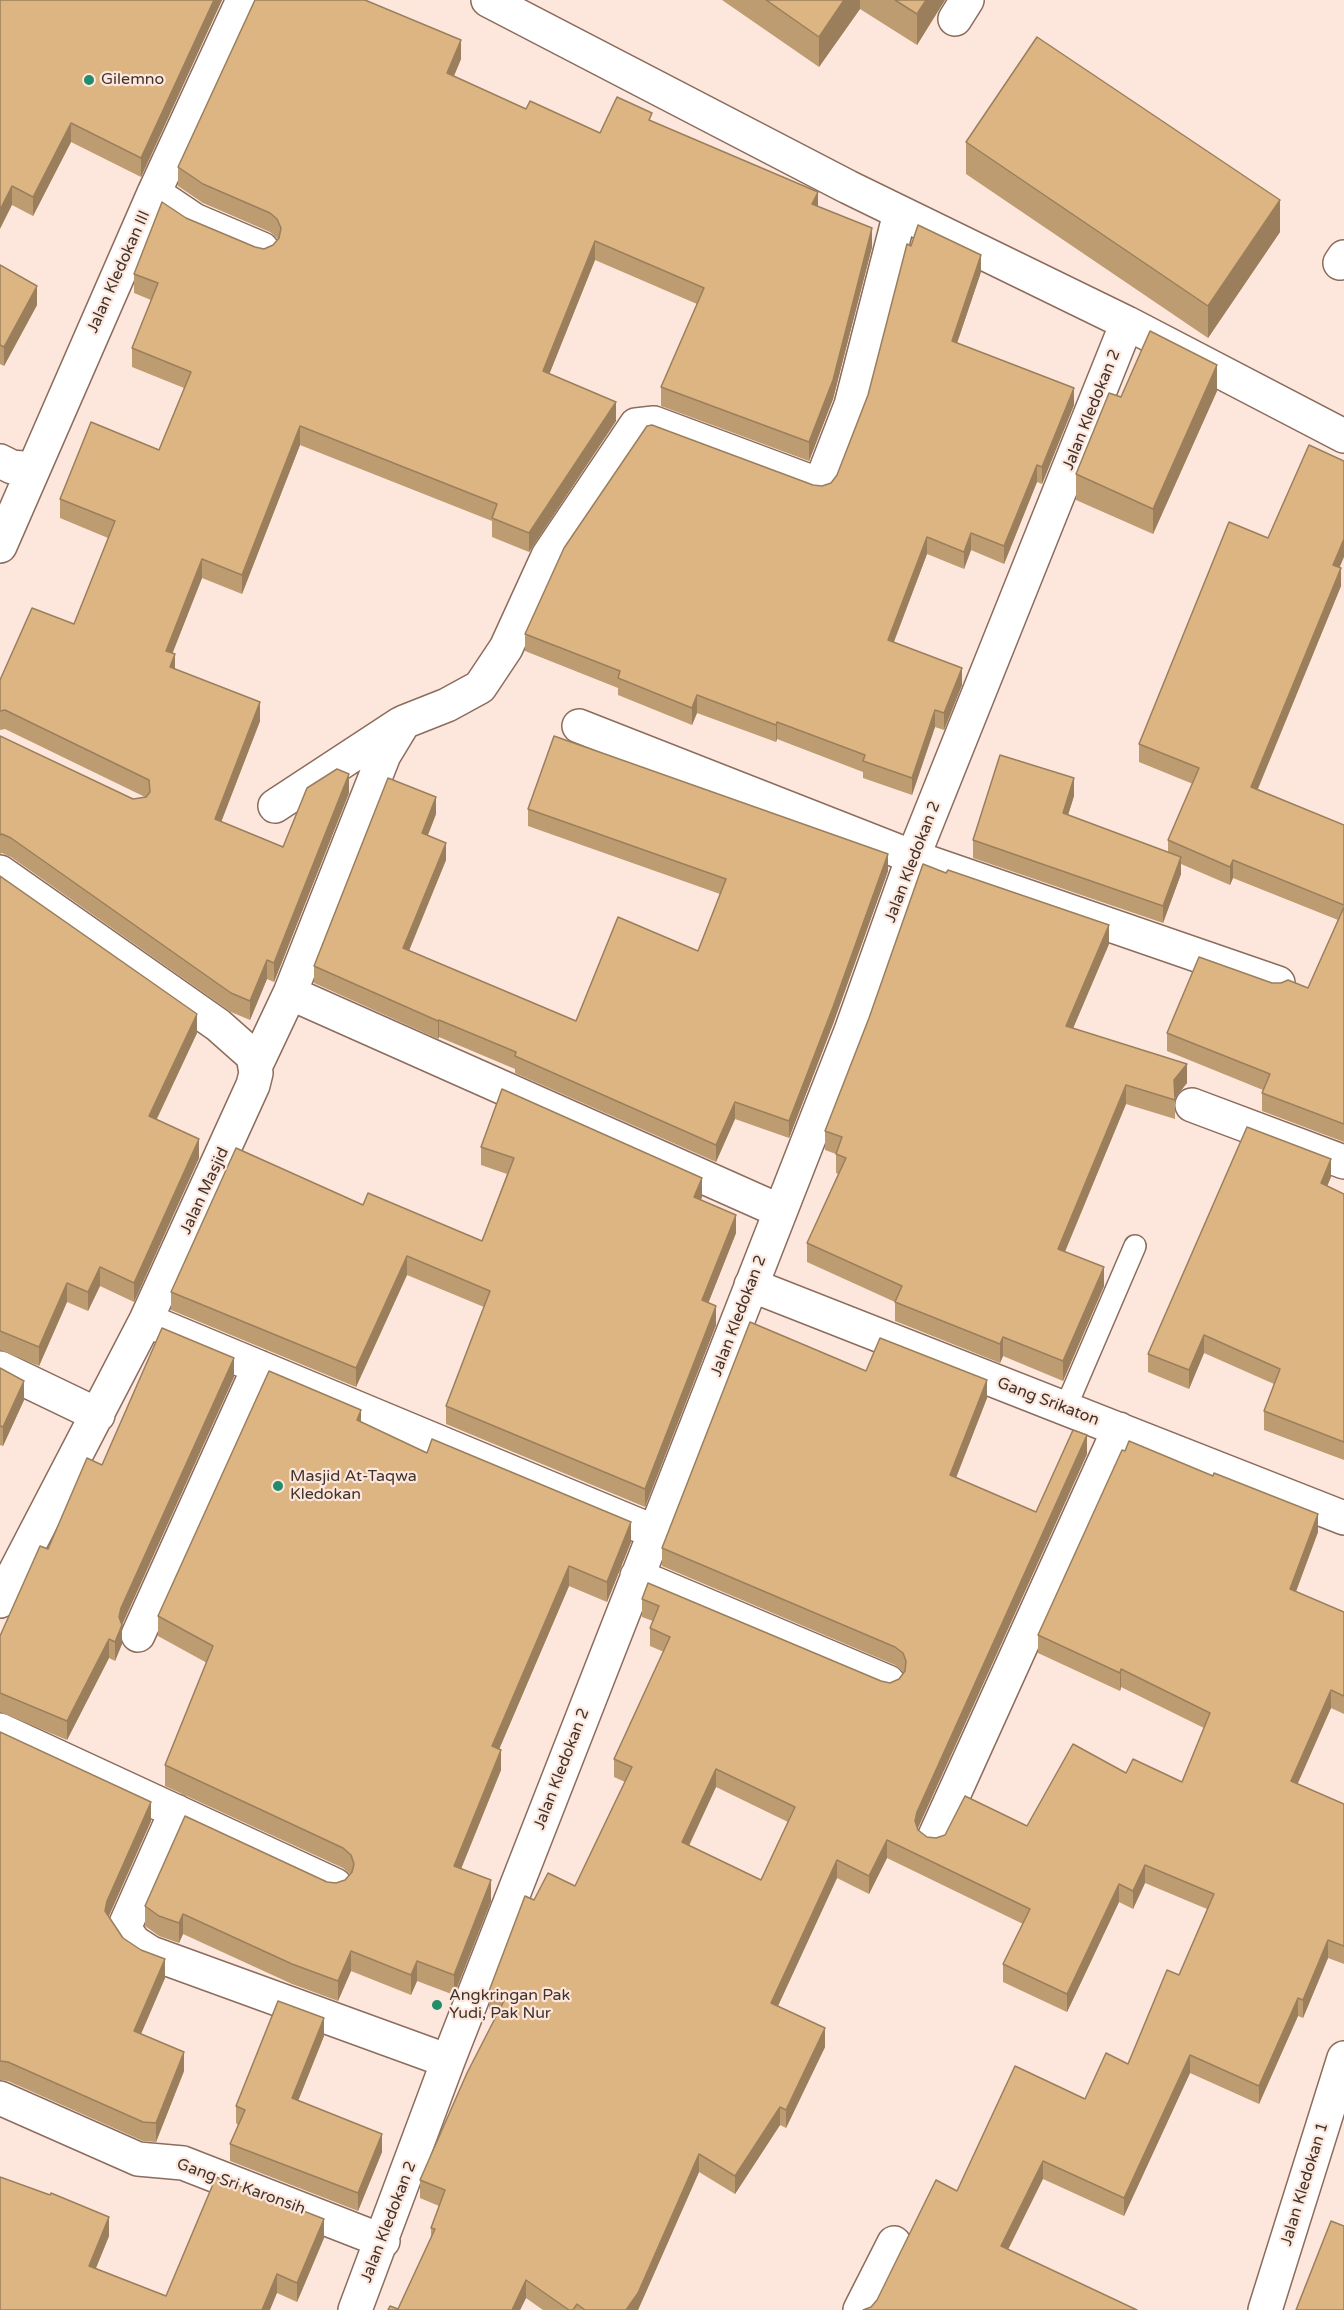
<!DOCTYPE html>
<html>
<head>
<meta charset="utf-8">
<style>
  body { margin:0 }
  canvas { display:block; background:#fde7dc }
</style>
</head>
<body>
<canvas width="1344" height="2310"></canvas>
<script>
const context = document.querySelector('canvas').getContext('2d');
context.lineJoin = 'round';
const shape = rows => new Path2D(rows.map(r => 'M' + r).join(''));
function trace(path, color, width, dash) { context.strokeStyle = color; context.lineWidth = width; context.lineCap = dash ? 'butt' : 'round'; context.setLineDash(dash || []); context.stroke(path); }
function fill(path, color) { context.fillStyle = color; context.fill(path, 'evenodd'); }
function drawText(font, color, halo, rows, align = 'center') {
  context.font = font + ' "Varela Round",sans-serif'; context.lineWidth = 4.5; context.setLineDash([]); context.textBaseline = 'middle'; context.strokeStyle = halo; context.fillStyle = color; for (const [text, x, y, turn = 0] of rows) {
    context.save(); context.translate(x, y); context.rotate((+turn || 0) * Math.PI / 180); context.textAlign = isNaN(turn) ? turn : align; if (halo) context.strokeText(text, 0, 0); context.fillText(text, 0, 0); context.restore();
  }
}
const lane = shape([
  [1065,1409,1135,1246]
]);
const street = shape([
  [488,0,848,187,1127,323,1344,436],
  [955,19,967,0],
  [154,193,194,220,262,249],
  [1340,263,1344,257],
  [0,461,12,467,32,469],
  [0,546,154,193,243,0],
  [579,726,913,857,1278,983],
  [275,806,400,724],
  [0,872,218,1025,253,1056,256,1073,253,1085,146,1320,0,1601],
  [290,993,780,1211],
  [256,1065,290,993,384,755,404,722,447,705,480,687,506,648,548,556,636,425,654,423,820,485,851,405,900,213],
  [1192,1105,1344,1162],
  [751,1285,1344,1518],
  [146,1320,655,1532],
  [0,1368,98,1415],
  [637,1576,888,1682],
  [138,1635,259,1367],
  [0,1730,335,1885],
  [176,1811,124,1928,134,1942,151,1953,448,2061],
  [934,1838,1119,1429],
  [0,2098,138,2159,183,2163,383,2241],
  [355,2310,448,2061,851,1031,913,857,1127,323],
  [860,2310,894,2243],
  [1265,2310,1344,2058]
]);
trace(lane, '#8c6c5c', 24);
trace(street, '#8c6c5c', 36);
trace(lane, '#fff', 21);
trace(street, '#fff', 33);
fill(shape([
  [0,0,222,0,141,177,71,142,33,216,12,205],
  [722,0,945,0,917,45,860,9,819,67],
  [461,59,454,76,526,109,600,133,652,121,818,207,872,247,833,399,809,461,661,406,661,387,697,304,595,260,549,374,616,421,529,552,492,537,492,521,300,445,242,594,202,578,172,653,175,669,260,721,221,822,283,847,349,793,274,982,267,979,250,1020,231,1012,11,857,2,853,0,854,0,736,133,799,145,797,5,729,0,730,0,680,74,624,108,538,60,518,60,499,159,450,184,388,132,367,132,348,151,300,134,293,134,274,186,218,255,247,264,249,273,245,278,239,270,232,203,203,178,186,178,167],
  [966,142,1280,232,1208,338,966,174],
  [0,265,37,305,4,366,0,364],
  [981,272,957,343,1074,405,1042,484,1037,482,1004,564,971,550,964,569,927,554,894,642,962,685,944,730,935,727,912,795,863,778,863,772,777,739,776,742,697,713,692,725,618,695,618,688,525,651,525,634,813,485,822,486,831,483],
  [1217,391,1153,534,1076,500,1076,474,1121,397],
  [1339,567,1341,586,1258,789,1344,825,1344,1142,1262,1111,1262,1093,1263,1090,1167,1051,1167,1033,1272,983,1308,988,1338,920,1233,878,1230,885,1181,864,1181,874,1163,923,973,858,973,840,1074,796,1068,815,1168,852,1168,840,1193,784,1139,762,1139,744],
  [528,809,888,871,833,1024,789,1138,735,1119,716,1162,515,1073,515,1069,439,1037,438,1039,314,983,314,966,436,814,428,835,446,860,409,951,576,1021,698,951,720,894,528,826],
  [0,876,197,1033,157,1119,199,1158,134,1302,100,1286,88,1311,67,1302,39,1366,0,1350],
  [1109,944,1073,1028,1187,1083,1175,1098,1175,1119,1126,1104,1065,1252,1104,1286,1063,1381,1003,1356,1000,1363,895,1321,895,1302,807,1262,807,1243,838,1174,836,1173,836,1154,825,1150,825,1131],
  [481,1147,702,1197,701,1200,736,1233,708,1303,716,1325,645,1507,446,1424,446,1406,484,1307,407,1275,356,1387,171,1310,171,1292,363,1205,482,1241,507,1174,481,1165],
  [1331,1177,1327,1186,1344,1194,1344,1460,1264,1430,1264,1411,1274,1384,1204,1353,1189,1389,1148,1372,1148,1354],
  [0,1368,24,1400,3,1446,0,1445],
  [866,1371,987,1398,956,1478,1036,1512,1087,1454,918,1828,918,1830,927,1837,936,1838,1027,1826,1126,1773,1182,1782,1204,1728,1121,1687,1120,1691,1038,1653,1038,1635,1318,1532,1296,1592,1344,1612,1344,1714,1331,1708,1297,1784,1344,1804,1344,1964,1328,1958,1303,2018,1298,2016,1259,2104,1190,2073,1124,2216,1043,2179,871,2307,877,2300,957,2191,1085,2099,1128,2064,1179,1975,1207,1909,1145,1883,1133,1909,1119,1902,1067,2012,1003,1982,1003,1964,1023,1924,887,1858,869,1894,837,1878,778,2006,825,2047,786,2128,780,2125,735,2194,699,2172,638,2310,543,2310,526,2298,520,2310,388,2310,398,2309,431,2238,431,2228,439,2206,420,2198,420,2180,498,2012,489,2009,489,1991,534,1900,575,1886,625,1782,614,1777,614,1759,664,1652,650,1646,650,1628,653,1621,642,1617,642,1599,881,1681,890,1683,899,1679,904,1673,895,1665,662,1566,662,1548],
  [716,1787,788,1822,761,1880,689,1846],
  [234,1377,122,1625,122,1644,115,1661,109,1658,67,1740,0,1712,0,1636,48,1549,102,1465],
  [361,1422,427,1453,631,1542,607,1602,569,1586,499,1749,501,1770,461,1869,491,1901,454,1995,417,1981,411,1995,351,1971,338,2001,292,1984,183,1934,179,1943,159,1936,145,1926,145,1906,327,1882,336,1883,345,1880,350,1874,343,1868,165,1786,165,1765,207,1663,158,1636,158,1616],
  [0,1732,151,1821,109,1916,123,1938,165,1978,141,2034,184,2071,156,2142,143,2141,8,2081,0,2080],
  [324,2036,298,2101,382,2152,358,2211,230,2161,230,2144,238,2125,236,2123,236,2106],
  [109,2236,96,2268,166,2296,324,2238,297,2302,277,2293,0,2310]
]), '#be9c71');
fill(shape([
  [214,0,222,0,141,177,141,158],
  [844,0,860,0,860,9,819,67,819,37],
  [926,0,945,0,917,45,917,14],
  [461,40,461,59,447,92,447,73],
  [71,123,71,142,33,216,33,197],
  [12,186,12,205,0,229,0,210],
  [818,192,818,211,812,204],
  [1280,200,1280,232,1208,338,1208,306],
  [872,228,872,247,833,399,809,461,809,442],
  [595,241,595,260,543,390,543,371],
  [981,255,981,272,952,358,952,341],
  [37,286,37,305,4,366,4,347],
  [1217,365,1217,391,1153,534,1153,509],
  [1074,388,1074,405,1042,484,1042,467],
  [616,402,616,421,529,552,529,533],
  [300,426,300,445,242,594,242,575],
  [1037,465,1037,482,1004,564,1004,546],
  [971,533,971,550,964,569,964,552],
  [927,537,927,554,888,657,888,640],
  [1344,539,1344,557,1333,583,1333,565],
  [202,559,202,578,166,670,166,651],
  [1341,568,1341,586,1251,805,1251,787],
  [175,654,175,673,170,667],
  [962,668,962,685,944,730,944,713],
  [697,695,697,713,692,725,692,708],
  [260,702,260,721,215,838,215,819],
  [935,710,935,727,912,795,912,778],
  [777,722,777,739,776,742,776,725],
  [349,774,349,793,274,982,274,963],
  [1074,778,1074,796,1063,831,1063,813],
  [436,797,436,814,422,850,422,833],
  [446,843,446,860,403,965,403,948],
  [888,854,888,871,833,1024,789,1138,789,1121],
  [1181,857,1181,874,1163,923,1163,906],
  [1233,860,1233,878,1230,885,1230,867],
  [1109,925,1109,944,1066,1045,1066,1026],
  [267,960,267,979,250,1020,250,1001],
  [197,1014,197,1033,149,1135,149,1116],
  [439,1020,439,1037,438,1039,438,1021],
  [1187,1064,1187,1083,1174,1099,1174,1080],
  [1126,1085,1126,1104,1058,1268,1058,1249],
  [735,1102,735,1119,716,1162,716,1145],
  [199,1139,199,1158,134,1302,134,1283],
  [1331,1159,1331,1177,1321,1201,1321,1183],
  [702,1178,702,1197,694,1216,694,1197],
  [736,1215,736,1233,702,1319,702,1300],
  [407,1256,407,1275,356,1387,356,1368],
  [100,1267,100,1286,88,1311,88,1292],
  [1104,1267,1104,1286,1063,1381,1063,1361],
  [67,1283,67,1302,39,1366,39,1347],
  [716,1306,716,1325,645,1507,645,1489],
  [1204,1335,1204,1353,1189,1389,1189,1370],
  [1003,1337,1003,1356,1000,1363,1000,1344],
  [234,1358,234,1377,121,1627,122,1625,122,1644,115,1661,115,1642,121,1608],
  [987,1380,987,1398,950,1493,950,1475],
  [24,1381,24,1400,3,1446,3,1427],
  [361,1410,361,1430,357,1420],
  [1087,1435,1087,1454,917,1830,915,1821,917,1812],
  [1318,1514,1318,1532,1290,1607,1290,1589],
  [631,1522,631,1542,607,1602,607,1582],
  [569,1566,569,1586,492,1766,492,1746],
  [109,1639,109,1658,67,1740,67,1721],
  [1121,1669,1121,1687,1120,1691,1120,1673],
  [1331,1690,1331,1708,1291,1799,1291,1781],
  [501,1750,501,1770,454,1886,454,1866],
  [716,1769,716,1787,682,1860,682,1842],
  [151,1802,151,1821,107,1920,105,1911,107,1901],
  [887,1840,887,1858,869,1894,869,1876],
  [837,1860,837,1878,771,2021,771,2003],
  [1145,1865,1145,1883,1133,1909,1133,1891],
  [491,1880,491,1901,454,1995,454,1975],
  [1119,1884,1119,1902,1067,2012,1067,1994],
  [183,1914,183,1934,179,1943,179,1923],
  [1328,1940,1328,1958,1303,2018,1303,2000],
  [351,1951,351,1971,338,2001,338,1981],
  [165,1959,165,1978,134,2050,134,2031],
  [417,1961,417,1981,411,1995,411,1975],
  [1298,1998,1298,2016,1259,2104,1259,2086],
  [324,2018,324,2036,292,2116,292,2098],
  [825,2028,825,2047,786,2128,786,2110],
  [184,2052,184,2071,156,2142,156,2123],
  [1190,2055,1190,2073,1124,2216,1124,2198],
  [780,2107,780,2125,735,2194,735,2176],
  [382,2134,382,2152,358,2211,358,2193],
  [699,2154,699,2172,638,2310,626,2310],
  [1043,2161,1043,2179,1001,2264,1001,2246],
  [109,2217,109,2236,89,2285,89,2266],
  [324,2219,324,2238,297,2302,297,2283],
  [277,2274,277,2293,270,2310,262,2310],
  [526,2280,526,2298,520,2310,512,2310]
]), '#9b7f5c');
const building = shape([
  [0,0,214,0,141,158,71,123,33,197,12,186,0,210,0,0],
  [255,0,365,0,461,40,447,73,526,109,530,101,600,133,617,97,652,113,649,120,818,192,812,204,872,228,833,380,809,442,661,387,704,288,595,241,543,371,616,402,529,533,492,518,497,504,300,426,242,575,202,559,166,651,175,654,170,667,260,702,215,819,283,847,307,788,337,769,349,774,274,963,267,960,250,1001,231,993,11,838,2,834,0,835,0,736,133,799,146,797,150,792,149,780,5,710,0,711,0,680,32,608,74,624,115,521,60,499,91,422,159,450,191,372,132,348,158,283,134,274,162,202,186,218,255,247,264,249,273,245,279,238,281,228,277,219,270,213,203,184,178,167,255,0],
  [766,0,844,0,819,37,766,0],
  [895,0,926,0,917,14,895,0],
  [1037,37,1280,200,1208,306,966,142,1037,37],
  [918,225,981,255,952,341,1074,388,1042,467,1037,465,1004,546,971,533,964,552,927,537,888,640,962,668,944,713,935,710,912,778,863,761,865,755,777,722,776,725,697,695,692,708,618,678,620,671,525,634,564,548,647,426,652,425,813,485,822,486,831,483,837,475,868,395,907,244,911,246,918,225],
  [0,265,37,286,4,347,0,345,0,265],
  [1150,331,1217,365,1153,509,1076,474,1109,393,1121,397,1150,331],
  [1309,445,1344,461,1344,539,1333,565,1341,568,1251,787,1344,825,1344,905,1233,860,1230,867,1168,840,1199,768,1139,744,1229,522,1268,538,1309,445],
  [554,736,888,854,833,1007,789,1121,735,1102,716,1145,515,1056,516,1052,439,1020,438,1021,314,966,388,778,436,797,422,833,446,843,403,948,576,1021,618,917,698,951,726,879,528,809,554,736],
  [1000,755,1074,778,1063,813,1181,857,1163,906,973,840,1000,755],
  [923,864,946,873,948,870,1109,925,1066,1026,1187,1064,1174,1080,1175,1100,1126,1085,1058,1249,1104,1267,1063,1361,1003,1337,1000,1344,895,1302,902,1286,807,1243,846,1158,836,1154,842,1137,825,1131,869,1018,923,864],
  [0,876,197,1014,149,1116,199,1139,134,1283,100,1267,88,1292,67,1283,39,1347,0,1331,0,876],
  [1344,907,1344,1124,1262,1093,1270,1074,1167,1033,1199,957,1272,983,1281,983,1288,980,1308,988,1344,907],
  [502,1089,702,1178,694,1197,736,1215,702,1300,716,1306,645,1489,446,1406,490,1291,407,1256,356,1368,171,1292,236,1148,363,1205,368,1193,482,1241,514,1158,481,1147,502,1089],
  [1247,1127,1331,1159,1321,1183,1344,1194,1344,1442,1264,1411,1280,1369,1204,1335,1189,1370,1148,1354,1247,1127],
  [750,1322,866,1371,880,1338,987,1380,950,1475,1036,1512,1073,1430,1087,1435,917,1812,915,1821,918,1830,927,1837,936,1838,945,1835,965,1796,1027,1826,1073,1744,1126,1773,1133,1759,1182,1782,1210,1713,1121,1669,1120,1673,1038,1635,1122,1450,1125,1451,1129,1441,1213,1476,1214,1473,1318,1514,1290,1589,1344,1612,1344,1696,1331,1690,1291,1781,1344,1804,1344,1946,1328,1940,1303,2000,1298,1998,1259,2086,1190,2055,1124,2198,1043,2161,1001,2246,1137,2310,863,2310,871,2307,877,2300,936,2180,957,2191,1015,2066,1085,2099,1106,2053,1128,2064,1167,1970,1179,1975,1214,1894,1145,1865,1133,1891,1119,1884,1067,1994,1003,1964,1030,1909,887,1840,869,1876,837,1860,771,2003,825,2028,786,2110,780,2107,735,2176,699,2154,638,2293,626,2310,585,2310,577,2304,573,2310,569,2310,526,2280,512,2310,388,2310,390,2306,398,2309,435,2229,431,2228,445,2190,420,2180,467,2073,506,1997,489,1991,525,1896,534,1900,548,1873,575,1886,632,1767,614,1759,670,1637,650,1628,659,1606,642,1599,648,1583,881,1681,890,1683,899,1679,905,1671,906,1661,903,1653,895,1647,662,1548,750,1322],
  [716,1769,795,1807,761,1880,682,1842,716,1769],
  [162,1328,234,1358,121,1608,119,1617,122,1625,115,1642,109,1639,67,1721,0,1693,0,1636,40,1546,48,1549,87,1458,102,1465,162,1328],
  [0,1368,24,1381,3,1427,0,1426,0,1368],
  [269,1371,361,1410,357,1420,427,1453,432,1439,631,1522,607,1582,569,1566,492,1746,501,1750,454,1866,491,1880,454,1975,417,1961,411,1975,351,1951,338,1981,292,1964,183,1914,179,1923,159,1916,145,1906,185,1816,327,1882,336,1883,345,1880,352,1872,354,1864,351,1855,343,1848,165,1765,213,1646,158,1616,269,1371],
  [0,1732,151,1802,107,1901,105,1911,123,1938,141,1950,165,1959,134,2031,184,2052,156,2123,143,2122,8,2062,0,2061,0,1732],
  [278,2001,324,2018,292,2098,382,2134,358,2193,230,2144,245,2110,236,2106,278,2001],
  [0,2177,50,2195,51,2193,109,2217,89,2266,166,2296,216,2177,324,2219,297,2283,277,2274,262,2310,0,2310,0,2177],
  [1331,2221,1344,2226,1344,2310,1296,2310,1331,2221]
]);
fill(building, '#ddb583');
trace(building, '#9b7f5c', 1.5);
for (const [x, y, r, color] of [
  [89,80,6,"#218d6c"],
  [278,1486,6,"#218d6c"],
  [437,2005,6,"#218d6c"]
]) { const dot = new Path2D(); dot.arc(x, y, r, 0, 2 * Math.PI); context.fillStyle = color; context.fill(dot); trace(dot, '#fde7dc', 2); }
drawText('16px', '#40332b', '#fde7dc', [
  ["Gilemno",101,80],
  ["Masjid At-Taqwa",290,1477],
  ["Kledokan",290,1495],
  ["Angkringan Pak",449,1996],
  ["Yudi, Pak Nur",449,2014]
], 'left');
drawText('16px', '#40332b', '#fde7dc', [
  ["Jalan Kledokan III",119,272,-66],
  ["Jalan Kledokan 2",1092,410,-68],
  ["Jalan Kledokan 2",913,862,-69],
  ["Jalan Masjid",205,1191,-65],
  ["Jalan Kledokan 2",739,1316,-69],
  ["Gang Srikaton",1048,1402,21],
  ["Jalan Kledokan 2",562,1769,-69],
  ["Jalan Kledokan 1",1305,2184,-73],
  ["Gang Sri Karonsih",241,2187,20],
  ["Jalan Kledokan 2",389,2222,-69]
]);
</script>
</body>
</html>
